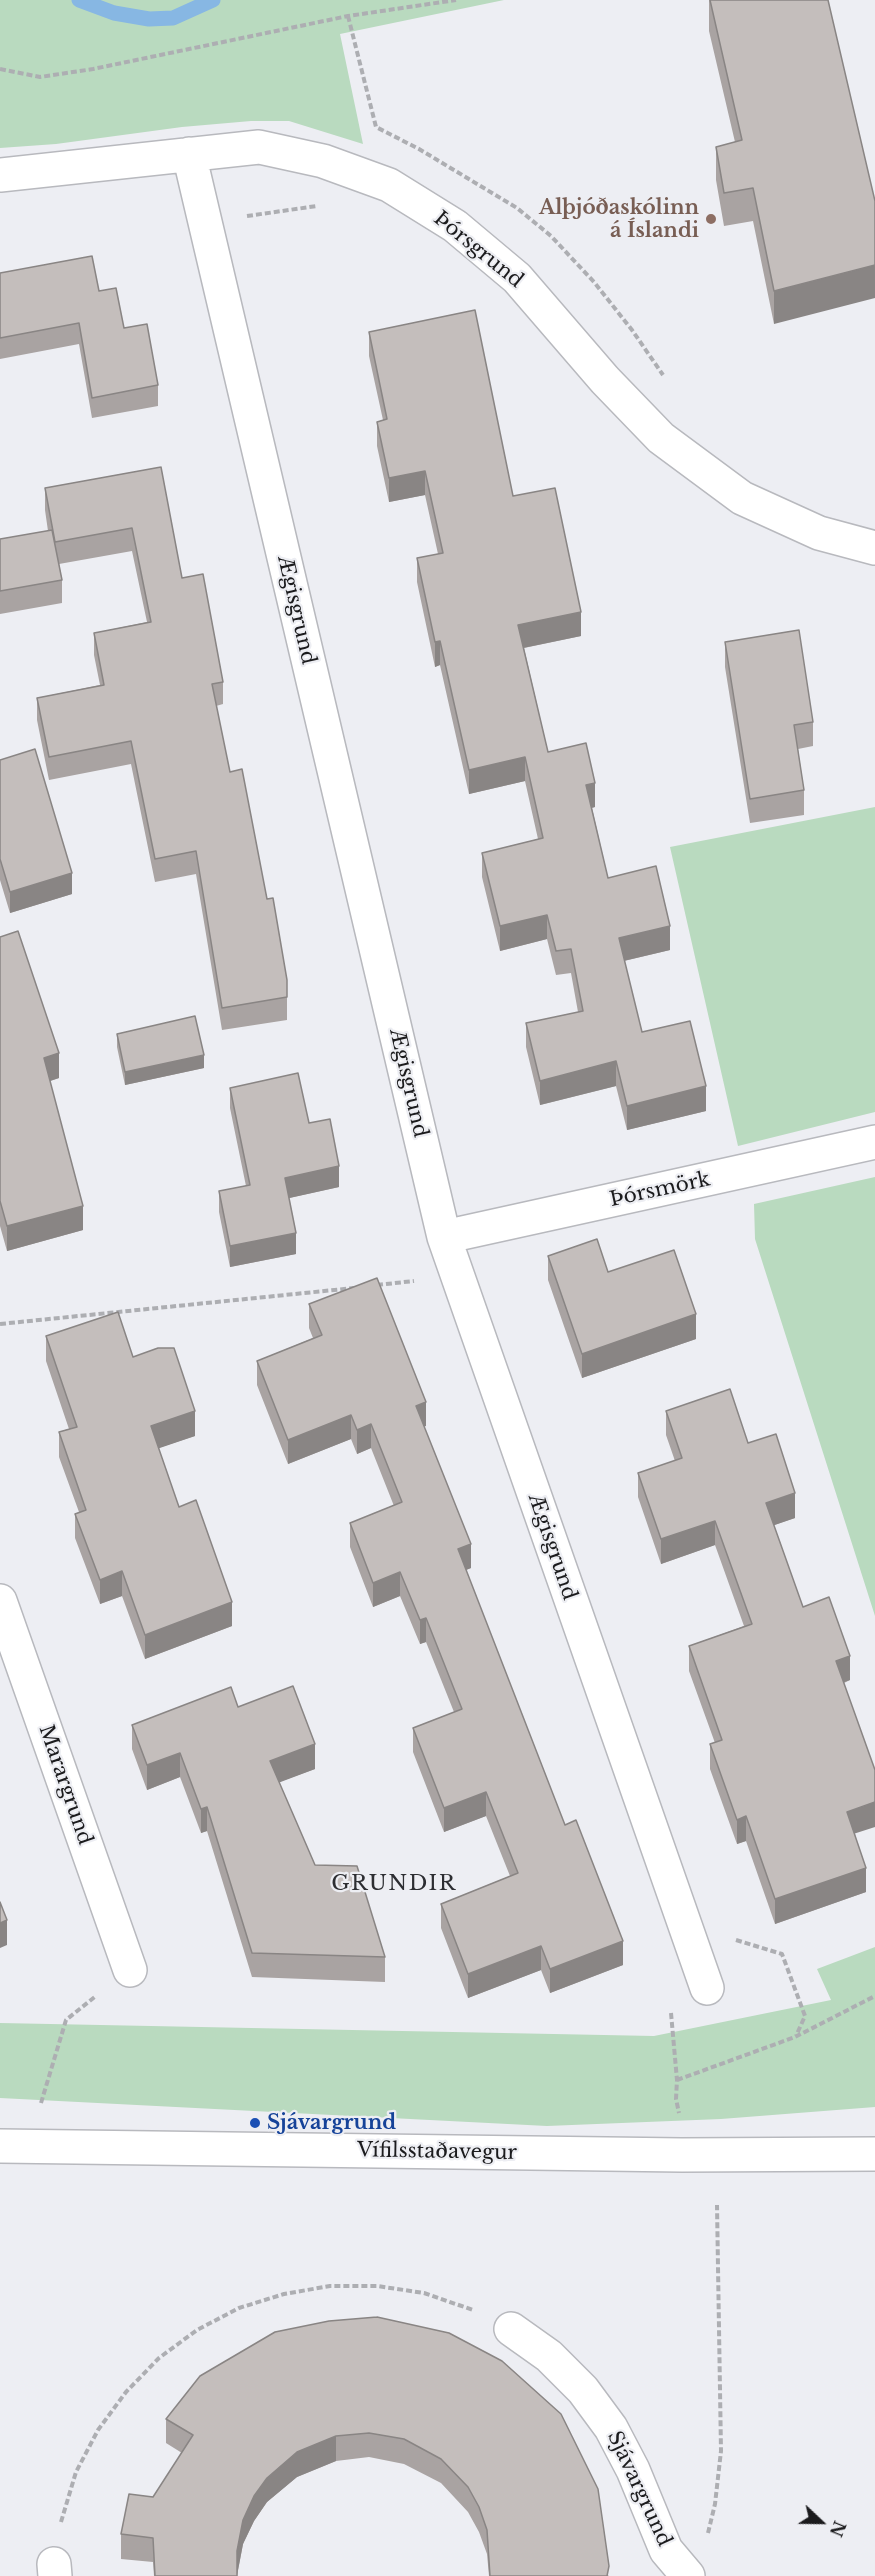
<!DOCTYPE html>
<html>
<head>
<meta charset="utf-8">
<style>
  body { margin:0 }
  #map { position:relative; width:875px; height:2576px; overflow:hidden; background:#edeef3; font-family:"Libre Baskerville",serif }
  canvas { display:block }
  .north { position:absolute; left:791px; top:2492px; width:60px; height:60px; -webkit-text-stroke:4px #edeef3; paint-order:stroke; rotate:112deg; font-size:16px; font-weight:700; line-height:24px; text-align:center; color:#1b1b1d }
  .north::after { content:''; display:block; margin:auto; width:21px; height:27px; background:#1b1b1d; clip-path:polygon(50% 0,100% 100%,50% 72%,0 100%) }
</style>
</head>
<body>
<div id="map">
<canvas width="875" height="2576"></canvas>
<div class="north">N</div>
</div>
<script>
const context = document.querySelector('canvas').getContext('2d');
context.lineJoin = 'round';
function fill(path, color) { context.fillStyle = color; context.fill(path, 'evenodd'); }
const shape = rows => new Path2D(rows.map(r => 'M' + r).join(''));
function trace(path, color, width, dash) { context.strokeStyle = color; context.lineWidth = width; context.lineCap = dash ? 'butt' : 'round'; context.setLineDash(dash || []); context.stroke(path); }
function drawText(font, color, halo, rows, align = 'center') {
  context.font = font + ' "Libre Baskerville",serif'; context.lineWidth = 4.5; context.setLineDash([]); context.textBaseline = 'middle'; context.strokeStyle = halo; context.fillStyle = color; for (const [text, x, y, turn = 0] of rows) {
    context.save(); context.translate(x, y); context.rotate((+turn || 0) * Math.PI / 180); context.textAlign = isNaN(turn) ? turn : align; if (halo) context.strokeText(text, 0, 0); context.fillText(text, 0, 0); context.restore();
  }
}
fill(shape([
  [0,0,504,0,340,34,363,144,289,121,251,121,182,127,56,144,0,148],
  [875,807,875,1112,738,1146,670,847],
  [875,1177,875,1616,755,1239,754,1204],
  [875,1947,875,2107,721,2119,547,2126,0,2098,0,2023,654,2036,831,2000,817,1969]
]), '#b9dabf');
trace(shape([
  [79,0,114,13,149,19,173,18,213,0]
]), '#87b7e3', 15);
const minor = shape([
  [189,154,444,1237,707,1988],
  [0,175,259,147,323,161,389,185,455,226,517,278,605,380,661,438,742,498,819,533,875,548],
  [444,1237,875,1142],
  [0,1601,130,1970],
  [0,2146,682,2155,875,2154],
  [511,2329,549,2356,583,2390,611,2428,633,2470,666,2550,688,2576],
  [54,2564,55,2576]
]);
trace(minor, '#b8b9be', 36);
trace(shape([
  [348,16,376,127,419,149,517,208,551,236,594,282,632,330,663,375],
  [0,69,40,77,93,69,348,16,456,0],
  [247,216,317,206],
  [377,1285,414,1281],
  [0,1324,354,1288],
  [736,1940,782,1954,805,2016,796,2036],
  [671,2013,677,2080,676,2099,679,2113],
  [677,2080,795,2037,875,1996],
  [41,2103,66,2020,96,1996],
  [61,2522,76,2472,98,2430,126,2392,159,2358,197,2330,239,2308,284,2294,330,2286,377,2286,424,2293,473,2310],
  [708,2533,715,2504,721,2451,717,2205]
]), '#adaeb2', 4, [6, 3]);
trace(minor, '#fff', 33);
fill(shape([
  [709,0,828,0,774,324,753,221,724,226,716,180,716,147,735,142,709,31],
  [0,273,99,291,124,328,158,385,158,406,92,418,79,344,0,359],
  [369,332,513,496,581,636,524,648,548,752,595,807,592,808,608,878,670,950,624,961,642,1032,706,1111,627,1130,616,1086,540,1105,526,1047,526,1023,578,1012,571,973,556,975,547,939,500,951,482,877,482,853,538,839,525,781,469,794,440,665,435,667,417,582,417,558,438,554,425,495,389,502,377,446,377,422,383,420,369,356],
  [161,467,182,578,223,682,223,704,216,706,230,772,267,899,287,980,287,1020,222,1030,196,874,155,882,131,764,49,780,37,720,37,698,100,685,94,655,94,633,147,622,132,551,59,564,62,580,62,603,0,614,0,539,48,531,45,510,45,488],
  [725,642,813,722,813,746,798,749,804,790,804,815,750,823,725,667],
  [0,760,72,894,10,913,0,880],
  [0,937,59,1078,50,1081,83,1230,7,1251,0,1226],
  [117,1034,204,1068,125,1085,117,1047],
  [230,1088,309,1123,339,1187,289,1198,296,1254,230,1267,219,1212,219,1191,246,1186,230,1108],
  [548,1256,608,1272,696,1339,582,1378,548,1280],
  [309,1304,426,1426,424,1426,471,1568,466,1570,565,1825,623,1965,550,1993,541,1970,468,1998,441,1928,441,1904,510,1876,486,1816,444,1832,413,1752,413,1728,454,1712,426,1642,420,1644,400,1596,373,1607,350,1547,350,1523,394,1506,371,1448,357,1454,351,1439,288,1464,257,1385,257,1361,313,1338,309,1328],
  [46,1336,133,1357,195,1436,158,1448,179,1507,232,1626,145,1659,122,1596,100,1604,75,1538,75,1514,79,1512,59,1457,59,1432,69,1429,46,1361],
  [666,1411,748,1443,795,1518,774,1525,803,1607,850,1680,844,1683,855,1834,866,1892,775,1924,746,1841,737,1844,710,1769,710,1744,715,1743,689,1671,689,1646,744,1626,715,1545,661,1564,638,1497,638,1473,675,1461,666,1435],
  [238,1707,315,1769,279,1782,315,1865,385,1957,385,1982,252,1977,207,1831,201,1833,180,1777,147,1790,132,1749,132,1725],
  [275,2332,609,2576,489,2576,487,2554,479,2532,468,2512,441,2483,404,2464,369,2457,336,2461,297,2477,267,2502,254,2521,243,2544,237,2576,154,2576,153,2562,121,2559,121,2534,153,2497,182,2453,166,2443,166,2419]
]), '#a9a3a2');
fill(shape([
  [875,265,875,298,774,324,774,291],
  [425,471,425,495,389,502,389,478],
  [581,612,581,636,518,649,518,625],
  [440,641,440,665,435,667,435,642],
  [525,757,525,781,469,794,469,770],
  [595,783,595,807,586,809,586,785],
  [72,873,72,894,10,913,10,892],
  [547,915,547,939,500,951,500,926],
  [670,926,670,950,619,962,619,938],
  [59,1053,59,1078,44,1083,44,1058],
  [204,1055,204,1068,125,1085,125,1072],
  [616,1061,616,1086,540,1105,540,1081],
  [706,1086,706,1111,627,1130,627,1106],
  [339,1166,339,1187,285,1199,285,1178],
  [83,1206,83,1230,7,1251,7,1226],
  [296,1233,296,1254,230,1267,230,1246],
  [696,1314,696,1339,582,1378,582,1354],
  [426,1402,426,1426,416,1430,416,1406],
  [195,1411,195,1436,151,1451,151,1426],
  [351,1415,351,1439,288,1464,288,1440],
  [371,1424,371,1448,357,1454,357,1430],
  [795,1493,795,1518,766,1528,766,1503],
  [715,1521,715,1545,661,1564,661,1539],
  [471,1544,471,1568,458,1573,458,1549],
  [122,1571,122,1596,100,1604,100,1580],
  [400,1572,400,1596,373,1607,373,1583],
  [232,1602,232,1626,145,1659,145,1635],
  [426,1618,426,1642,420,1644,420,1620],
  [850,1656,850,1680,836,1685,836,1661],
  [315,1744,315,1769,270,1786,270,1761],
  [180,1753,180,1777,147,1790,147,1765],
  [486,1792,486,1816,444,1832,444,1808],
  [875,1802,875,1827,847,1836,847,1812],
  [207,1807,207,1831,201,1833,201,1809],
  [746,1816,746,1841,737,1844,737,1820],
  [866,1868,866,1892,775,1924,775,1899],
  [7,1920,7,1945,0,1948,0,1923],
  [623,1941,623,1965,550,1993,550,1969],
  [541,1946,541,1970,468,1998,468,1974],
  [336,2436,336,2461,297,2477,267,2502,254,2521,243,2544,237,2575,237,2551,243,2520,254,2496,267,2478,297,2452]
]), '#898584');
const building = shape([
  [710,0,828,0,875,201,875,265,774,291,753,188,724,193,716,147,742,140,710,0],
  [92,256,99,291,116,288,124,328,147,324,158,385,92,398,79,323,0,338,0,273,92,256],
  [475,310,513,496,555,488,581,612,518,625,548,752,586,743,595,783,586,785,608,878,656,866,670,926,619,938,642,1032,690,1021,706,1086,627,1106,616,1061,540,1081,526,1023,583,1011,571,949,556,951,547,915,500,926,482,853,543,838,525,757,469,770,440,641,435,642,417,558,443,553,425,471,389,478,377,422,387,419,369,332,475,310],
  [161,467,182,578,203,574,223,682,212,684,230,772,242,769,267,899,273,898,287,980,287,997,222,1008,196,851,155,859,131,741,49,757,37,698,104,685,94,633,151,622,132,528,55,542,45,488,161,467],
  [52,530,62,580,0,591,0,539,52,530],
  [799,630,813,722,794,725,804,790,750,799,725,642,799,630],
  [35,749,72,873,10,892,0,859,0,760,35,749],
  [18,931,59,1053,44,1058,83,1206,7,1226,0,1201,0,937,18,931],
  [195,1016,204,1055,125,1072,117,1034,195,1016],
  [298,1073,309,1123,330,1119,339,1166,285,1178,296,1233,230,1246,219,1191,250,1185,230,1088,298,1073],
  [597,1239,608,1272,674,1250,696,1314,582,1354,548,1256,597,1239],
  [377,1278,426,1402,416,1406,471,1544,458,1549,565,1825,576,1820,623,1941,550,1969,541,1946,468,1974,441,1904,518,1873,486,1792,444,1808,413,1728,462,1709,426,1618,420,1620,400,1572,373,1583,350,1523,402,1502,371,1424,357,1430,351,1415,288,1440,257,1361,322,1335,309,1304,377,1278],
  [118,1312,133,1357,158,1348,174,1348,195,1411,151,1426,179,1507,196,1500,232,1602,145,1635,122,1571,100,1580,75,1514,86,1510,59,1432,77,1427,46,1336,118,1312],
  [730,1389,748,1443,776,1434,795,1493,766,1503,803,1607,829,1597,850,1656,836,1661,875,1770,875,1802,847,1812,866,1868,775,1899,746,1816,737,1820,710,1744,722,1740,689,1646,752,1624,715,1521,661,1539,638,1473,682,1458,666,1411,730,1389],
  [293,1686,315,1744,270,1761,315,1865,357,1866,385,1957,252,1953,207,1807,201,1809,180,1753,147,1765,132,1725,231,1687,238,1707,293,1686],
  [0,1902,7,1920,0,1923,0,1902],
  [377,2317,449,2333,502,2361,561,2414,598,2489,609,2566,607,2576,490,2576,487,2530,479,2507,468,2487,441,2459,404,2439,369,2433,336,2436,297,2452,267,2478,254,2496,243,2520,237,2551,237,2576,155,2576,153,2538,121,2534,129,2494,153,2497,193,2435,166,2419,200,2376,275,2332,329,2321,377,2317]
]);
fill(building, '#c4bebc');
trace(building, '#898584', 1.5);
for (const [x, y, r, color] of [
  [711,219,6,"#8d6e63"],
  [255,2123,6,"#1a4fb4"]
]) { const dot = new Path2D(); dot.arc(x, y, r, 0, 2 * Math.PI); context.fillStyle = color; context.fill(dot); trace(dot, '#edeef3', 2); }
drawText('bold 20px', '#785e54', '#edeef3', [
  ["Alþjóðaskólinn",699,208],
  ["á Íslandi",699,231]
], 'right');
drawText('20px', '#1b1b1d', '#edeef3', [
  ["Þórsgrund",478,250,39],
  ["Ægisgrund",296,610,77],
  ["Ægisgrund",408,1083,77],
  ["Þórsmörk",660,1190,-12],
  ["Ægisgrund",552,1547,71],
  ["Marargrund",65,1785,71],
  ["Vífilsstaðavegur",437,2152,1],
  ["Sjávargrund",639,2489,65]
]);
drawText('bold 20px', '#164399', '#edeef3', [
  ["Sjávargrund",267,2123]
], 'left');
context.letterSpacing = '1.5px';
drawText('21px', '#2d2e32', '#edeef3', [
  ["GRUNDIR",394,1884]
]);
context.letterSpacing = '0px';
</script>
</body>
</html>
